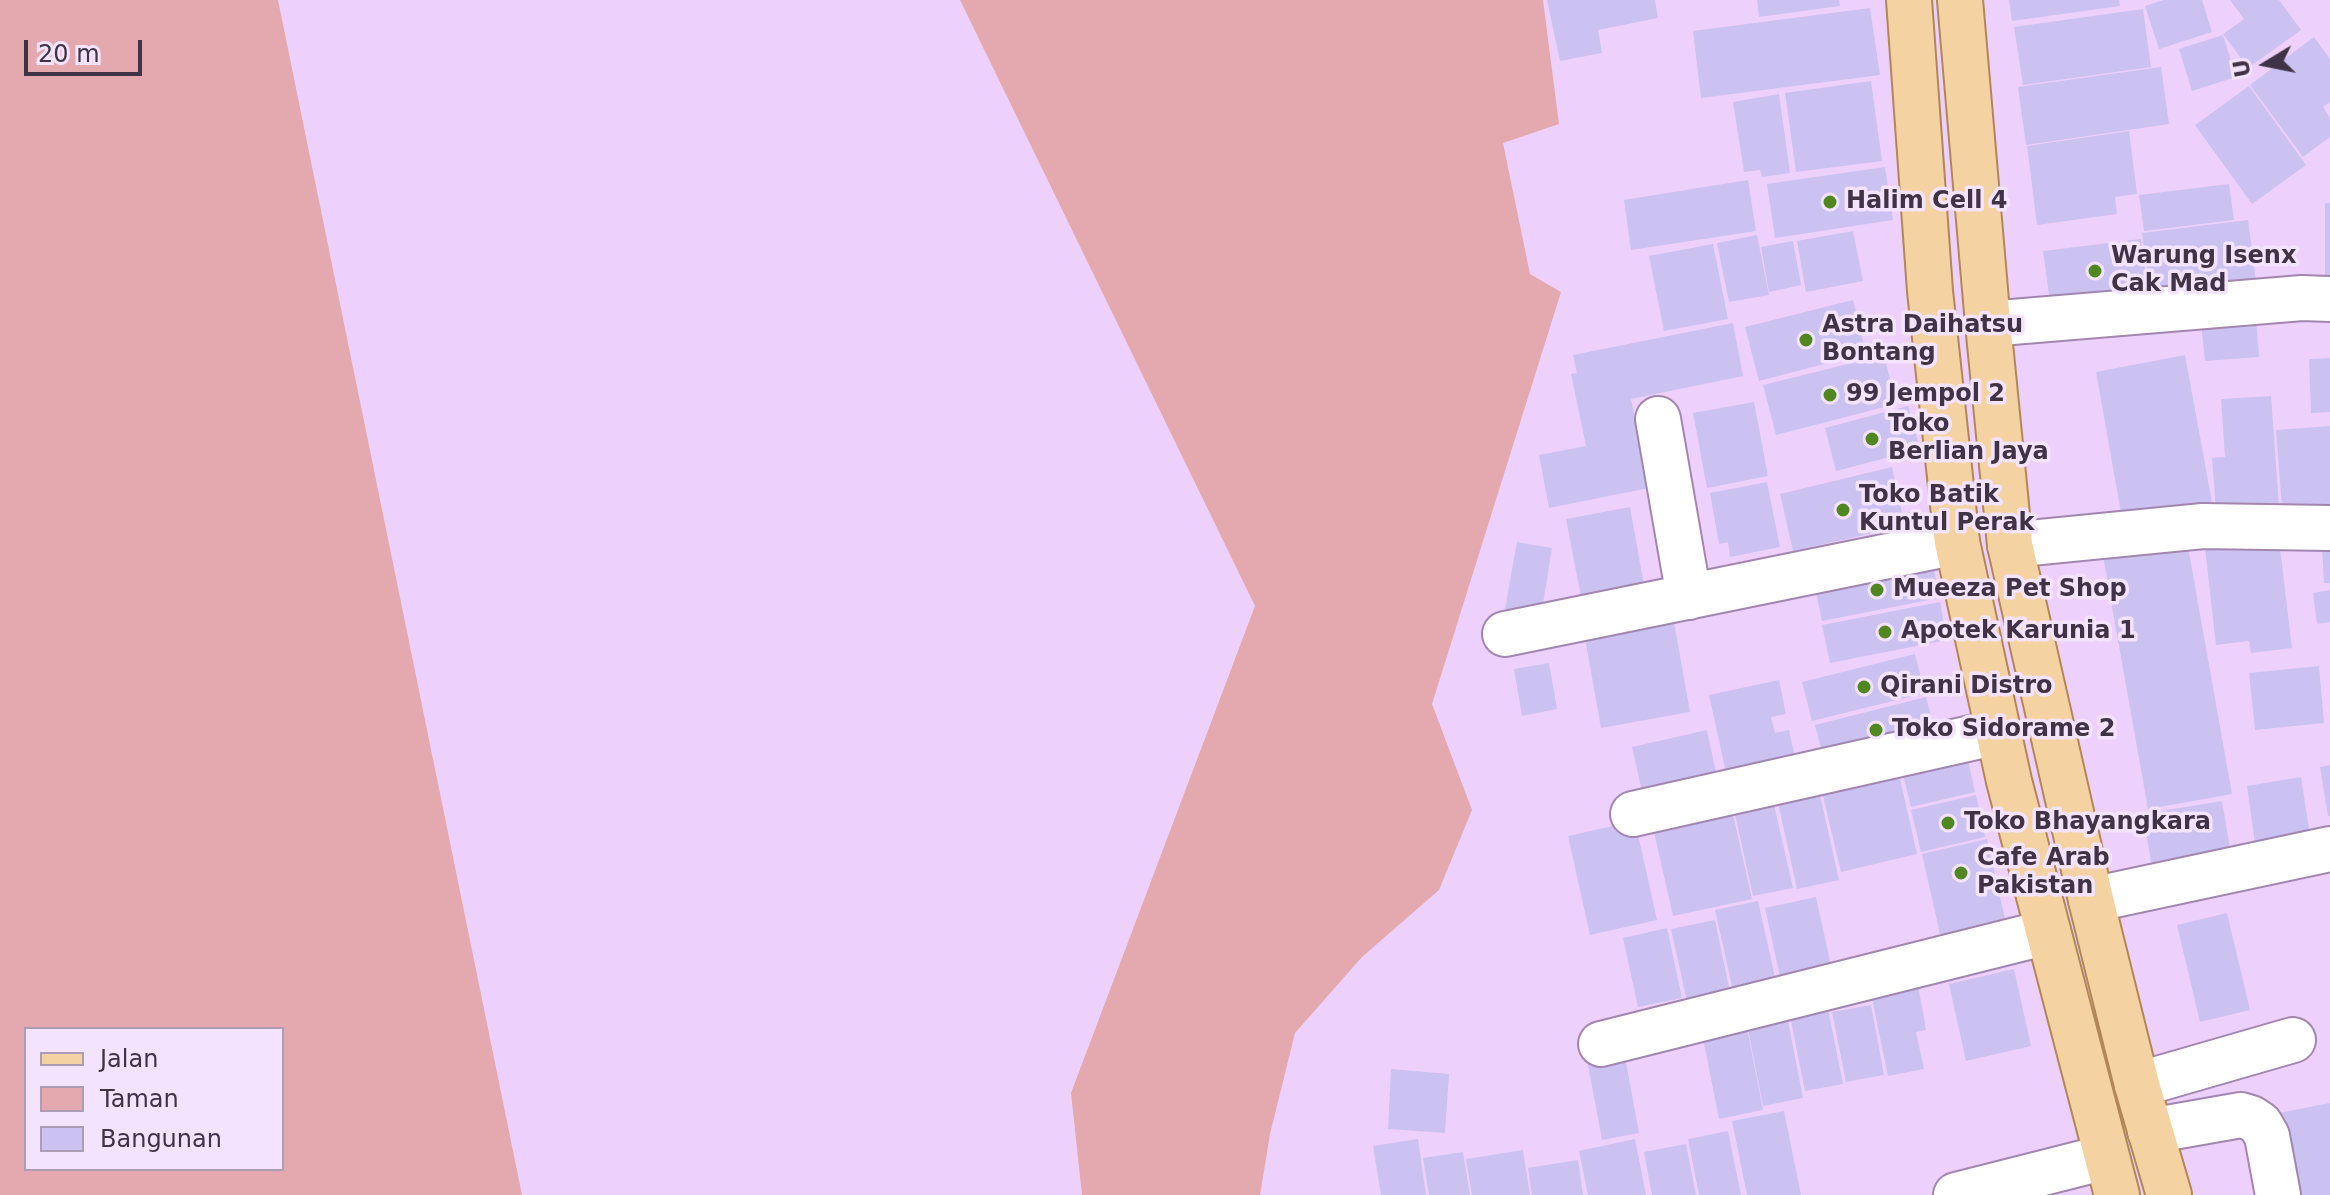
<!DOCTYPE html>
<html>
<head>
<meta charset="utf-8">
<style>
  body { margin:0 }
  #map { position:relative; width:2330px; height:1195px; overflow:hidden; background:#eed0fd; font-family:"DejaVu Sans",sans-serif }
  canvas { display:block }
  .legend { position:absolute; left:24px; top:1027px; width:260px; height:144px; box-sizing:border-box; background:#f4e3fe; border:2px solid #ac9db4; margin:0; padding:10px 14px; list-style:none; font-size:24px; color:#3f3345 }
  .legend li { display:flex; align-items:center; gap:16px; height:40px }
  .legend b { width:40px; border:2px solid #ac9db4 }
  .north { position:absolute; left:2226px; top:24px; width:80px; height:80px; -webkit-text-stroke:6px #f4e3fe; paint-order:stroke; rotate:260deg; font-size:22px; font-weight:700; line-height:32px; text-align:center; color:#3f3345 }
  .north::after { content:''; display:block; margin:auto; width:28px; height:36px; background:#3f3345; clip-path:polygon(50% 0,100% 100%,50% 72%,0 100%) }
  .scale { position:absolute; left:24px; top:40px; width:118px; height:36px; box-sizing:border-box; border:4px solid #3f3345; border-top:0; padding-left:10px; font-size:24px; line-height:28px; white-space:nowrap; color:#3f3345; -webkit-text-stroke:6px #f4e3fe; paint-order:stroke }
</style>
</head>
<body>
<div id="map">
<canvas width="2330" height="1195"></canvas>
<ul class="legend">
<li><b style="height:10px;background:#f5d2a1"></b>Jalan</li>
<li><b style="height:22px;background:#e4a9ae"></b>Taman</li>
<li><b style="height:22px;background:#cbc2f2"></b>Bangunan</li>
</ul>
<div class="north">U</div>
<div class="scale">20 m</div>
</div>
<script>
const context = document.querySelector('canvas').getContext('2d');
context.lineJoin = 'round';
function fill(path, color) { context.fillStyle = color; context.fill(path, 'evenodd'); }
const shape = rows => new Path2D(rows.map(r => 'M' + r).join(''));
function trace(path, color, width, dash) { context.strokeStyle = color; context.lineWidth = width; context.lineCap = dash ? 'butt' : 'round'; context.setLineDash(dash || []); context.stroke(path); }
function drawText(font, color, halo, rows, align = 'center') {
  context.font = font + ' "DejaVu Sans",sans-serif'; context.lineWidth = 7; context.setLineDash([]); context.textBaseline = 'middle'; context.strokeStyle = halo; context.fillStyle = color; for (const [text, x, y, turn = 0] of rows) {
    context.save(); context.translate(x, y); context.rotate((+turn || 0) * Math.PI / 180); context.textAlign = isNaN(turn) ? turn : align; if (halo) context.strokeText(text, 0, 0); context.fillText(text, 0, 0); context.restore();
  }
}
fill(shape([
  [0,0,278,0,522,1195,0,1195],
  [26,1029,282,1029,282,1169,26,1169],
  [960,0,1543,0,1559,124,1503,143,1530,274,1561,292,1432,704,1472,810,1439,890,1362,957,1295,1033,1270,1134,1260,1195,1082,1195,1071,1093,1255,606]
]), '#e4a9ae');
fill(shape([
  [1547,0,1655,0,1658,18,1598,30,1602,53,1560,61],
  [1757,0,1839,0,1840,6,1759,17],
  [2009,0,2119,0,2120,6,2012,21],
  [2164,0,2202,0,2212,32,2159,49,2145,6],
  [2230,0,2279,0,2301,30,2248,68,2223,34,2244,19],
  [1870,8,1880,75,1701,98,1693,31],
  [2143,9,2151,67,2023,85,2014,27],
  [2223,35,2236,77,2192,91,2179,49],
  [2314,37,2330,59,2330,102,2323,107,2330,118,2330,137,2303,157,2250,85],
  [2161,67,2169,124,2026,145,2018,87],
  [1871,81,1882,161,1796,172,1785,93],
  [2249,86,2306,165,2252,204,2195,125],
  [1779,94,1790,173,1762,177,1760,170,1744,172,1733,102],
  [2129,131,2137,194,2115,197,2117,214,2037,225,2027,146],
  [1885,167,1893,220,1775,238,1767,184],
  [1748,180,1756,231,1631,250,1624,200],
  [2229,184,2234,220,2144,231,2139,195],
  [2325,203,2330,203,2330,289,2325,289],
  [2248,220,2256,282,2150,295,2142,233],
  [1853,231,1863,281,1806,292,1797,241],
  [1757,235,1769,295,1729,302,1717,243],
  [2141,239,2148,291,2050,302,2043,251],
  [1793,241,1801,285,1769,292,1761,247],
  [1713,244,1728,319,1664,331,1649,256],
  [1853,300,1866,353,1759,381,1745,327],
  [2256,318,2259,357,2205,361,2201,323],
  [1733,323,1743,376,1631,399,1649,488,1549,508,1539,455,1586,446,1571,374,1577,373,1573,355],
  [1884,355,1896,404,1776,435,1763,385],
  [2185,355,2213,508,2123,524,2096,372],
  [2330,358,2330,412,2311,413,2309,359],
  [2271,396,2280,519,2217,524,2212,458,2225,457,2221,399],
  [1754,402,1768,476,1707,488,1693,413],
  [1908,406,1920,449,1836,471,1825,428],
  [2330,426,2330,518,2283,521,2276,430],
  [1892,467,1905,526,1793,551,1780,494],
  [1767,482,1780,547,1730,557,1728,542,1719,544,1710,493],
  [1630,507,1645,591,1582,602,1566,519],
  [2185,530,2232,794,2148,809,2101,545],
  [2279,540,2292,648,2251,653,2249,641,2216,645,2205,548],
  [1517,542,1552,548,1541,616,1505,609],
  [2330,546,2330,583,2324,583,2322,547],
  [1932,559,1939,598,1822,621,1814,583],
  [2330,590,2330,622,2317,624,2313,593],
  [1940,602,1947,640,1830,663,1822,625],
  [1674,622,1690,712,1601,728,1585,638],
  [1915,654,1925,693,1812,721,1802,682],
  [1549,663,1557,709,1522,716,1514,669],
  [2319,666,2324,723,2255,730,2249,673],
  [1779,680,1786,714,1771,717,1775,733,1789,730,1796,762,1727,777,1709,695],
  [1926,697,1936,735,1825,763,1815,725],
  [1707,730,1717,778,1643,796,1632,747],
  [1965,747,1975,792,1911,807,1900,762],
  [1897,765,1917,854,1841,872,1820,783],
  [2330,765,2330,816,2328,816,2320,767],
  [2301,777,2310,835,2255,843,2247,786],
  [1820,795,1839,880,1797,889,1778,803],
  [1976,795,1985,837,1921,852,1911,810],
  [1772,796,1793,888,1753,896,1733,805],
  [2222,801,2231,854,2152,868,2143,814],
  [1731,805,1752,899,1673,916,1652,823],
  [1635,821,1657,920,1590,935,1568,836],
  [1987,839,2008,932,1943,947,1922,854],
  [1816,897,1832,970,1781,981,1765,908],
  [1758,901,1777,986,1734,995,1715,910],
  [2227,913,2250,1010,2200,1022,2177,925],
  [1715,920,1731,997,1688,1006,1671,929],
  [1667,928,1682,998,1638,1007,1623,938],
  [2014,969,2031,1046,1966,1061,1949,984],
  [1918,985,1926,1030,1916,1032,1924,1069,1888,1076,1871,994],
  [1871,1005,1884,1075,1846,1082,1832,1012],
  [1828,1009,1843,1084,1805,1091,1790,1016],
  [1788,1021,1803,1098,1763,1106,1748,1029],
  [1747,1028,1763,1110,1719,1119,1703,1038],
  [1624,1051,1639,1133,1602,1140,1587,1059],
  [1391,1069,1449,1074,1445,1133,1388,1129],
  [2330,1103,2330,1195,2295,1195,2279,1113],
  [1784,1111,1801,1195,1747,1195,1732,1121],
  [1728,1131,1741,1195,1699,1195,1688,1139],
  [1418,1139,1426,1195,1381,1195,1373,1146],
  [1635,1139,1646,1195,1588,1195,1579,1151],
  [1686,1144,1696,1195,1652,1195,1644,1152],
  [1523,1150,1530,1195,1472,1195,1466,1159],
  [1463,1152,1470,1195,1429,1195,1423,1158],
  [1578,1160,1583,1195,1532,1195,1528,1168]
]), '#cbc2f2');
const minor = shape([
  [1988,324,2302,298,2330,299],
  [1658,419,1689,597],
  [2010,545,2203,526,2330,528],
  [1505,634,1957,542],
  [1633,814,1998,732],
  [2091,900,2330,849],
  [1601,1044,2048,932],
  [2137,1085,2293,1040],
  [2150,1131,2241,1115,2251,1118,2260,1124,2267,1136,2278,1195],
  [1956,1195,2106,1157]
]);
const major = shape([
  [1909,0,1930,291,1957,542,2009,781,2117,1195],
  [1960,0,1988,324,2010,545,2091,900,2137,1085,2169,1195]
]);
trace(minor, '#a286b0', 48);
trace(major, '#b18758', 48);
trace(minor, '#fff', 44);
trace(major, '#f5d2a1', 44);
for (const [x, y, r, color] of [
  [1830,202,8,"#508721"],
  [2095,271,8,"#508721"],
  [1806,340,8,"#508721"],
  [1830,395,8,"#508721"],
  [1872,439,8,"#508721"],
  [1843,510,8,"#508721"],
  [1877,590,8,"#508721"],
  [1885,632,8,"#508721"],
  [1864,687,8,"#508721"],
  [1876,730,8,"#508721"],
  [1948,823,8,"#508721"],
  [1961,873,8,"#508721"]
]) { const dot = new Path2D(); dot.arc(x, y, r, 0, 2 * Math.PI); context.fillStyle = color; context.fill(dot); trace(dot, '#f4e3fe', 3); }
drawText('bold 24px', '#3f3345', '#f4e3fe', [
  ["Halim Cell 4",1846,202],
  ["Warung Isenx",2111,257],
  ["Cak Mad",2111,285],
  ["Astra Daihatsu",1822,326],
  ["Bontang",1822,354],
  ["99 Jempol 2",1846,395],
  ["Toko",1888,425],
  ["Berlian Jaya",1888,453],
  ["Toko Batik",1859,496],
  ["Kuntul Perak",1859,524],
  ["Mueeza Pet Shop",1893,590],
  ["Apotek Karunia 1",1901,632],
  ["Qirani Distro",1880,687],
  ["Toko Sidorame 2",1892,730],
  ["Toko Bhayangkara",1964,823],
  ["Cafe Arab",1977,859],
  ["Pakistan",1977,887]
], 'left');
</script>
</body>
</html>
